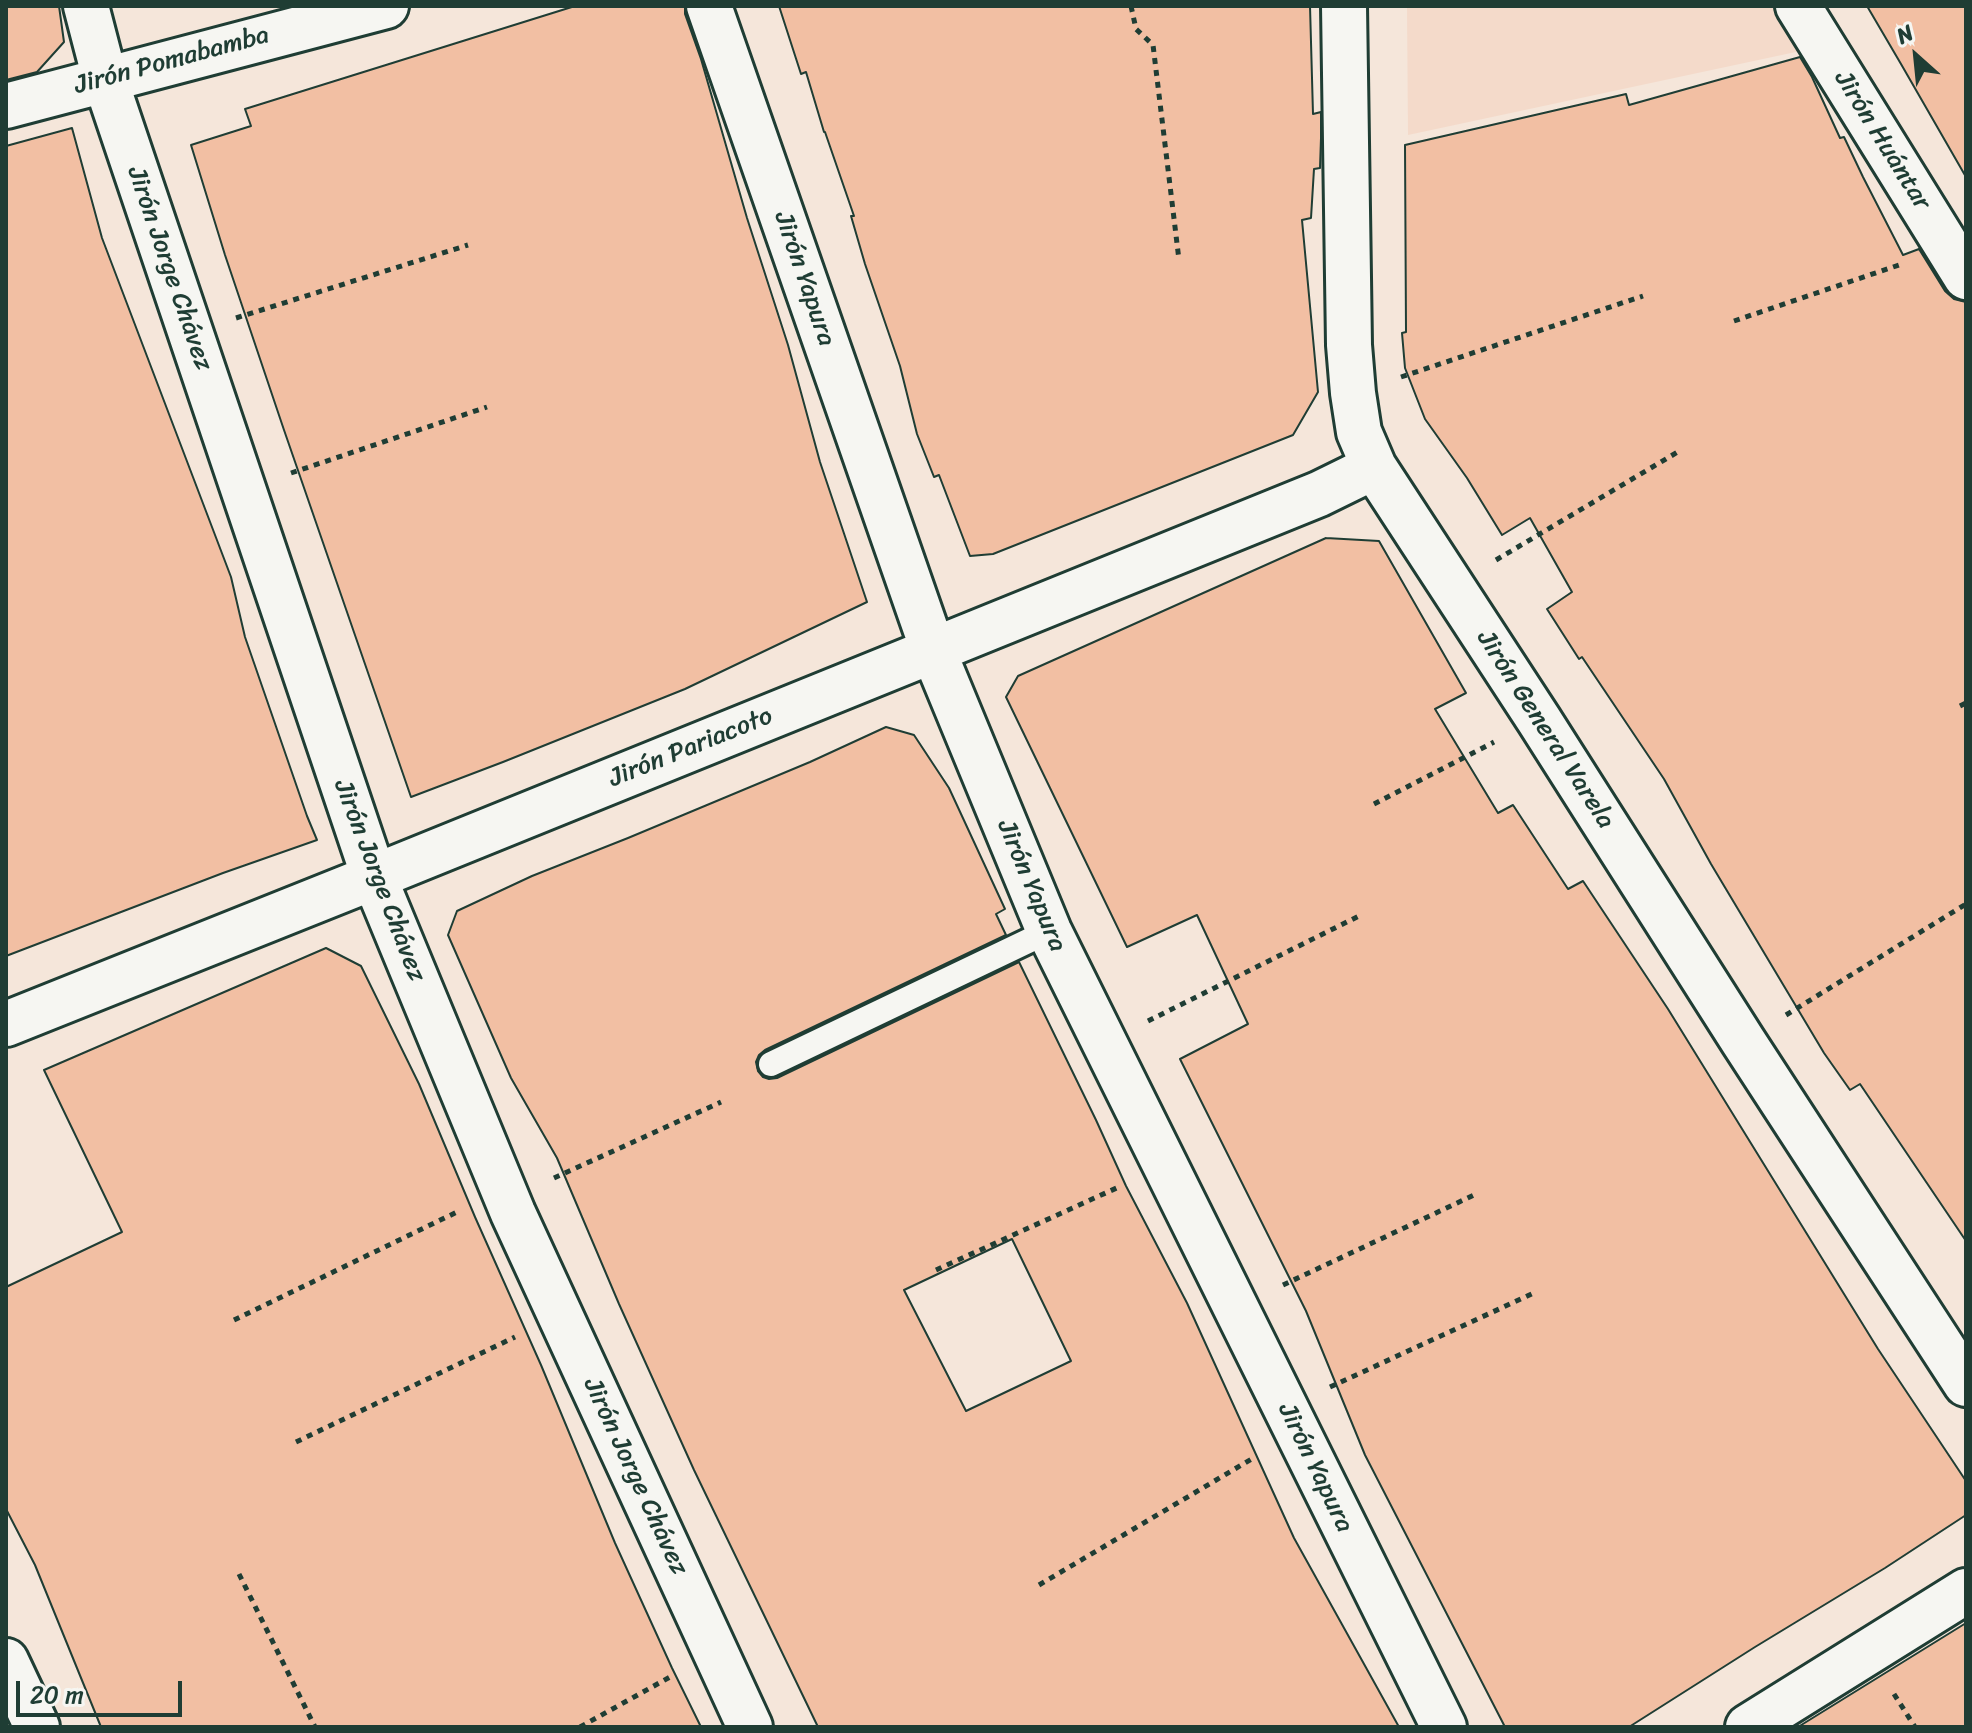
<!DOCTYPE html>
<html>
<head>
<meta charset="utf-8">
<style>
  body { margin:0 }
  #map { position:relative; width:1972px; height:1733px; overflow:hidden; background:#f5e6da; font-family:Sriracha,sans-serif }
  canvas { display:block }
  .frame { position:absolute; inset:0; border:8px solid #1f3d34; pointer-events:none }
  .north { position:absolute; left:1876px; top:16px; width:80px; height:80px; -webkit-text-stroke:6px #f6f6f2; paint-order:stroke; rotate:333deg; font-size:22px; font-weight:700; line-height:32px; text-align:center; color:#1f3d34 }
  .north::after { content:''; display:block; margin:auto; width:28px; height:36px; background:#1f3d34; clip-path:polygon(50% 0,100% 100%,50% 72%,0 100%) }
  .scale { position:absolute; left:16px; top:1681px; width:166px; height:36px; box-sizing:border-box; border:4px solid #1f3d34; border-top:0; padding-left:10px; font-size:24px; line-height:28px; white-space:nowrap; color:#1f3d34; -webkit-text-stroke:6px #f6f6f2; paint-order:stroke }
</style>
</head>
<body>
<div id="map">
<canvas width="1972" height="1733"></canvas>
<div class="frame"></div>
<div class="north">N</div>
<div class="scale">20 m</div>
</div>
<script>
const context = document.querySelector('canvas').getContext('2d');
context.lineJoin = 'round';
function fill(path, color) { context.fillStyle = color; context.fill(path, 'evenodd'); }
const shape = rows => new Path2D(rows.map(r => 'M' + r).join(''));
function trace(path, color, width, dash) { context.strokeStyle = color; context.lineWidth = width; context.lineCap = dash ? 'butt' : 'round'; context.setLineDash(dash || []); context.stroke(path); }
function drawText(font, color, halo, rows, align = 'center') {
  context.font = font + ' Sriracha,sans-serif'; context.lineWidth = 7; context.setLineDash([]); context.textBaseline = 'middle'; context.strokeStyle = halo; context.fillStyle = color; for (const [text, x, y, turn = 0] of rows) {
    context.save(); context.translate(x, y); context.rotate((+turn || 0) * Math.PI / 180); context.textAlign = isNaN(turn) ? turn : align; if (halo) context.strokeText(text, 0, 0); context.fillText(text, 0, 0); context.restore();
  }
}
fill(shape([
  [1407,6,1779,6,1805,50,1408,135]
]), '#f4daca');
const building = shape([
  [6,6,59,6,64,42,37,72,6,80,6,6],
  [575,6,685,6,685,14,701,59,747,218,788,345,820,462,867,602,685,689,503,762,411,797,284,430,225,255,191,145,251,126,245,109,575,6],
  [779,6,1310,6,1313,114,1321,112,1321,138,1320,168,1314,169,1311,218,1302,220,1318,392,1293,435,993,554,970,556,939,475,934,477,917,434,900,366,865,264,851,216,854,216,825,132,824,132,806,72,801,74,779,6],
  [1867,6,1966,6,1966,177,1901,64,1867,6],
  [1800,57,1812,77,1840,138,1844,137,1863,177,1903,255,1919,249,1945,291,1954,299,1966,302,1966,1241,1860,1084,1850,1090,1824,1053,1711,864,1664,779,1582,657,1579,659,1547,609,1572,592,1530,518,1502,535,1467,478,1425,419,1405,368,1402,333,1406,332,1405,145,1626,94,1629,105,1800,57],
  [72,128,102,238,231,577,245,637,307,816,317,840,223,873,6,956,6,146,72,128],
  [1326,538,1379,541,1466,693,1435,709,1498,813,1513,805,1568,889,1583,881,1668,1009,1878,1349,1966,1481,1966,1515,1885,1568,1755,1647,1629,1727,1505,1727,1365,1455,1306,1311,1180,1059,1248,1024,1197,915,1127,947,1006,697,1018,676,1326,538],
  [886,727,914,735,949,788,1005,909,996,914,1006,935,765,1050,759,1055,756,1062,758,1071,763,1077,769,1079,777,1078,1019,962,1096,1120,1126,1186,1187,1303,1294,1538,1399,1727,818,1727,694,1470,619,1304,557,1158,511,1078,448,935,457,911,532,876,628,838,810,762,886,727],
  [1012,1239,1071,1361,966,1411,904,1290,1012,1239],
  [326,948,361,966,419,1084,475,1217,541,1365,615,1543,672,1668,701,1727,101,1727,35,1565,6,1509,6,1287,122,1232,44,1070,326,948],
  [1966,1623,1966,1727,1798,1727,1966,1623]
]);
fill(building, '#f2bfa3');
trace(building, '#1f3d34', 2);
const service = shape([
  [771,1064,1049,931]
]);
const minor = shape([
  [86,6,105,79,374,877,513,1213,750,1727],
  [709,6,933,650,1049,931,1444,1727],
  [1344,6,1349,345,1353,393,1359,432,1374,467,1539,720,1743,1041,1966,1384],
  [1798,6,1966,277],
  [6,106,386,6],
  [6,1024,374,877,1319,494,1374,467],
  [6,1661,37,1727],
  [1748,1727,1966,1591]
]);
trace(service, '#1f3d34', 30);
trace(minor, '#1f3d34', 50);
trace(shape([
  [1131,6,1136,29,1153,45,1179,260],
  [236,318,468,245],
  [1734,321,1899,265],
  [1401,377,1643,296],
  [291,473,487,407],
  [1496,560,1681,450],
  [1960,706,1966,703],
  [1374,804,1494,742],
  [1786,1015,1966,904],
  [1148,1021,1361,915],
  [554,1178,721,1102],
  [936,1270,1121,1186],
  [1283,1285,1474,1195],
  [234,1320,457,1212],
  [1330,1387,1536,1292],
  [296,1442,515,1337],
  [239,1574,315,1727],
  [1039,1585,1255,1457],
  [1894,1694,1915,1727],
  [580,1727,670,1677]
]), '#1f3d34', 5, [6, 6]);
trace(service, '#f6f6f2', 24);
trace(minor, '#f6f6f2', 44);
drawText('26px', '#1f3d34', '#f6f6f2', [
  ["Jirón Pomabamba",172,61,-15],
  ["Jirón Huántar",1882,141,58],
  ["Jirón Jorge Chávez",169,269,71],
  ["Jirón Yapura",804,279,71],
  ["Jirón General Varela",1545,730,57],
  ["Jirón Pariacoto",691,748,-22],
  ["Jirón Jorge Chávez",379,881,69],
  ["Jirón Yapura",1031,886,67],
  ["Jirón Yapura",1315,1468,64],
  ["Jirón Jorge Chávez",635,1477,65]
]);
</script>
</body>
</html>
